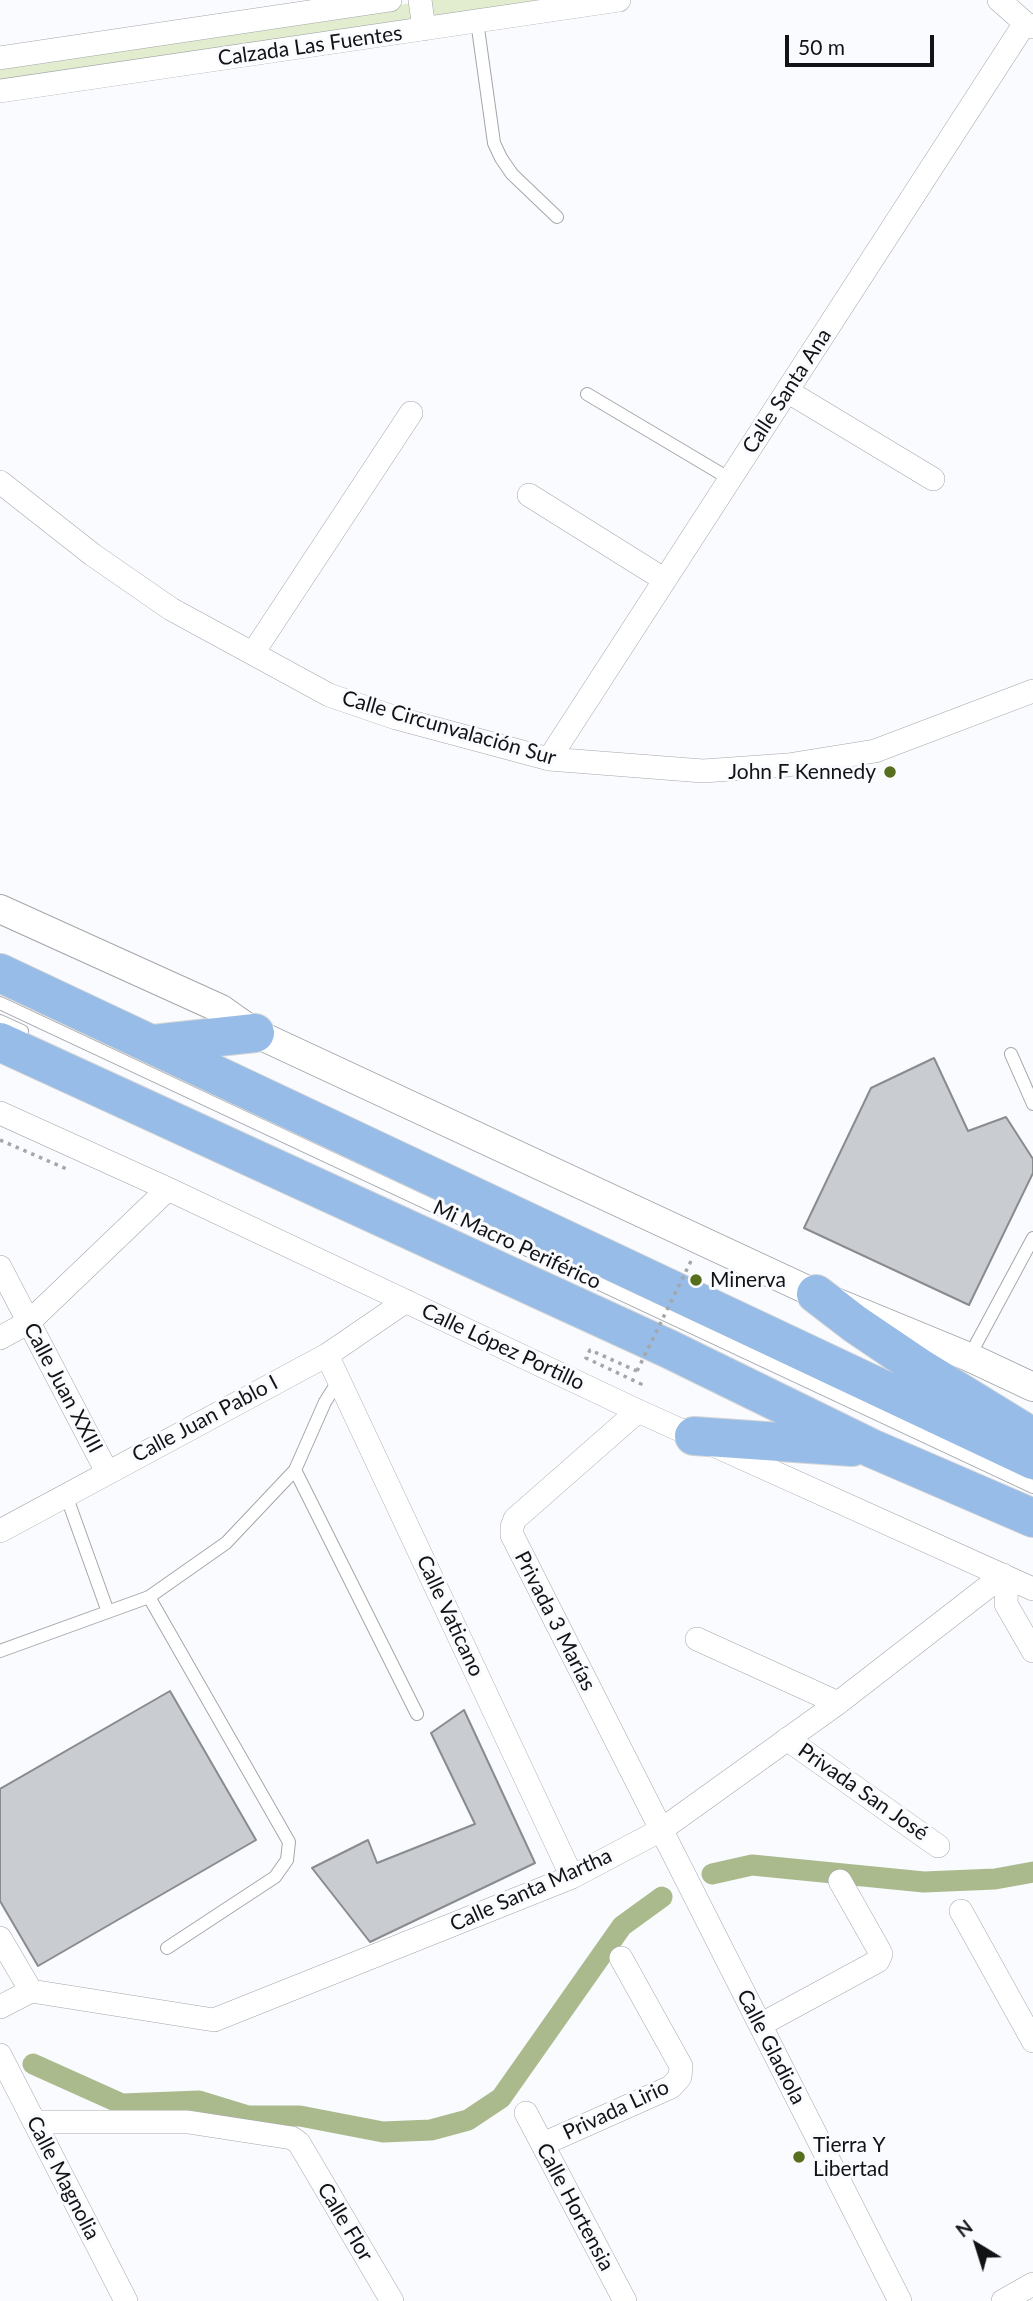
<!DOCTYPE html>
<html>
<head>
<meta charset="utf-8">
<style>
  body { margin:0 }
  #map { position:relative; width:1033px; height:2301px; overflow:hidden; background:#f9fbfe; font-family:Lato,sans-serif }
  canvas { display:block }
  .north { position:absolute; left:942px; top:2210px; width:70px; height:70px; -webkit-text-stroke:5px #f9fbfe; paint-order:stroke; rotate:322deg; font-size:19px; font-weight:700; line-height:28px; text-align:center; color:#121314 }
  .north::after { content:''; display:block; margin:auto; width:24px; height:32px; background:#121314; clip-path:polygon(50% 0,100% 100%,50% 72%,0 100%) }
  .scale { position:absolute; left:785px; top:35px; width:149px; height:32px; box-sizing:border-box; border:4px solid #121314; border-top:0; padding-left:9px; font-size:21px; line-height:24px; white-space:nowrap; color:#121314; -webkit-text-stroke:5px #f9fbfe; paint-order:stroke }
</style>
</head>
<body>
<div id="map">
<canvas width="1033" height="2301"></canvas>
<div class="north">N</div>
<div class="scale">50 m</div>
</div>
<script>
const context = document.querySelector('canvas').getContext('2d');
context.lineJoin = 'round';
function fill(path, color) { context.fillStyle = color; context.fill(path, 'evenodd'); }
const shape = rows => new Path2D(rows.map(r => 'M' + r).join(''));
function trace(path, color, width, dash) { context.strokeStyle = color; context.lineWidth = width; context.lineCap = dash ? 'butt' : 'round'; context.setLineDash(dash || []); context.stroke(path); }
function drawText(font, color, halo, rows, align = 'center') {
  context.font = font + ' Lato,sans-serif'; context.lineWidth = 6; context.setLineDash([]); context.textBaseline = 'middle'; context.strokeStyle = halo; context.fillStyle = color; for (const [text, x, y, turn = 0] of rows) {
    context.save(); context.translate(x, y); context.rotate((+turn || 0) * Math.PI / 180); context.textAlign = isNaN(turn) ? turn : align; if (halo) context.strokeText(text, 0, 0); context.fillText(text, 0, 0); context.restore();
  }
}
fill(shape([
  [432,0,579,0,0,83,0,65]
]), '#e1edce');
trace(shape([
  [712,1874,752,1865,924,1882,995,1879,1033,1872],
  [33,2064,122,2104,199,2101,248,2116,300,2116,383,2132,431,2130,468,2120,501,2098,622,1926,662,1897]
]), '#aaba8d', 21);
const building = shape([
  [934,1058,968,1131,1006,1117,1033,1159,1033,1173,969,1305,804,1228,871,1088,934,1058],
  [170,1691,256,1840,38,1966,0,1901,0,1789,170,1691],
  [464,1710,535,1863,370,1942,312,1868,368,1840,377,1863,475,1824,431,1733,464,1710]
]);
fill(building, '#c9ccd0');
trace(building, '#898b8f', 2);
const service = shape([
  [477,21,494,143,501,158,512,174,557,217],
  [587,394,730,479],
  [0,1003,1033,1487],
  [0,1021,22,1031],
  [1011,1054,1033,1104],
  [969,1357,1033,1238],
  [295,1470,417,1714],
  [66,1495,108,1612],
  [149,1597,289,1842,287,1860,275,1877,167,1948],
  [0,1651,149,1597,226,1543,295,1470,325,1402,339,1380]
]);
const minor = shape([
  [420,0,424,29],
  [999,0,1025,23,1033,27],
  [0,58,390,0],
  [0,91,619,0],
  [787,391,933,479],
  [0,482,93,555,171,609,329,695,396,718,549,759,703,771,788,765,875,751,1033,691],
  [529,495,665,580],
  [253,653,411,413],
  [549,759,1025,23],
  [0,1113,168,1189,638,1411,1033,1589],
  [0,1267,107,1472],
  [0,1338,29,1322,168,1189],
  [327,1355,572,1877],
  [638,1411,515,1519,512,1527,512,1535,900,2301],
  [0,1531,327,1355,406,1301],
  [1007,1578,1006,1604,1033,1651],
  [697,1639,838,1703],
  [787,1739,938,1846],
  [961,1911,1033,2041],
  [0,1938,31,1991],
  [31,1991,214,2020,572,1877,661,1830,838,1703,1003,1575],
  [0,2007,31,1991],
  [760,2025,878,1961,881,1954,879,1950,840,1881],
  [0,2055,126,2301],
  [526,2113,625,2301],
  [35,2122,188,2122,292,2138,299,2143,392,2301],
  [543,2144,671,2087,680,2077,681,2066,621,1958],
  [1003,2301,1033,2284]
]);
const tertiary = shape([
  [0,909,221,1009,255,1033,816,1294,969,1357,1033,1387]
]);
const trunk = shape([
  [0,973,1033,1460],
  [0,1042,669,1349,871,1448,1033,1518],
  [153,1044,255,1033],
  [816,1294,855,1324,920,1368,1021,1430],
  [694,1436,852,1447]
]);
trace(service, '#a4a7aa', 14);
trace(minor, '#a4a7aa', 24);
trace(tertiary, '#a4a7aa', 30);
trace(trunk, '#d4d5d5', 40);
trace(shape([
  [0,1140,69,1170],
  [637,1371,590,1350,586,1358,641,1384,638,1389]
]), '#a4a6a8', 3.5, [3.5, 5]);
trace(service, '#fff', 12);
trace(minor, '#fff', 23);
trace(tertiary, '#fff', 28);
trace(trunk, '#97bce8', 38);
trace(shape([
  [637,1371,691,1261]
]), '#a4a6a8', 3.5, [3.5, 5]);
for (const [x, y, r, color] of [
  [890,772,7,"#576e1f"],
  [696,1280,7,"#576e1f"],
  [799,2157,7,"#576e1f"]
]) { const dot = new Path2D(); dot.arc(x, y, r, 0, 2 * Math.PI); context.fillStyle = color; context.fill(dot); trace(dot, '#f9fbfe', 2.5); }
drawText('21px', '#121314', '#f9fbfe', [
  ["Calzada Las Fuentes",310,46,-8],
  ["Calle Santa Ana",787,391,-57],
  ["Calle Circunvalación Sur",449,728,16],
  ["Mi Macro Periférico",517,1245,25],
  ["Calle López Portillo",503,1347,25],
  ["Calle Juan XXIII",63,1388,62],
  ["Calle Juan Pablo I",205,1419,-28],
  ["Calle Vaticano",450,1616,65],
  ["Privada 3 Marías",555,1621,63],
  ["Privada San José",863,1792,35],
  ["Calle Santa Martha",531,1890,-24],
  ["Calle Gladiola",771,2047,63],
  ["Privada Lirio",616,2110,-25],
  ["Calle Magnolia",63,2178,63],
  ["Calle Hortensia",575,2207,62],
  ["Calle Flor",345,2222,59]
]);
drawText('21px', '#121314', '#f9fbfe', [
  ["John F Kennedy",876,772,"right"],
  ["Minerva",710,1280],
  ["Tierra Y",813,2145],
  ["Libertad",813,2169]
], 'left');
</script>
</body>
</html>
